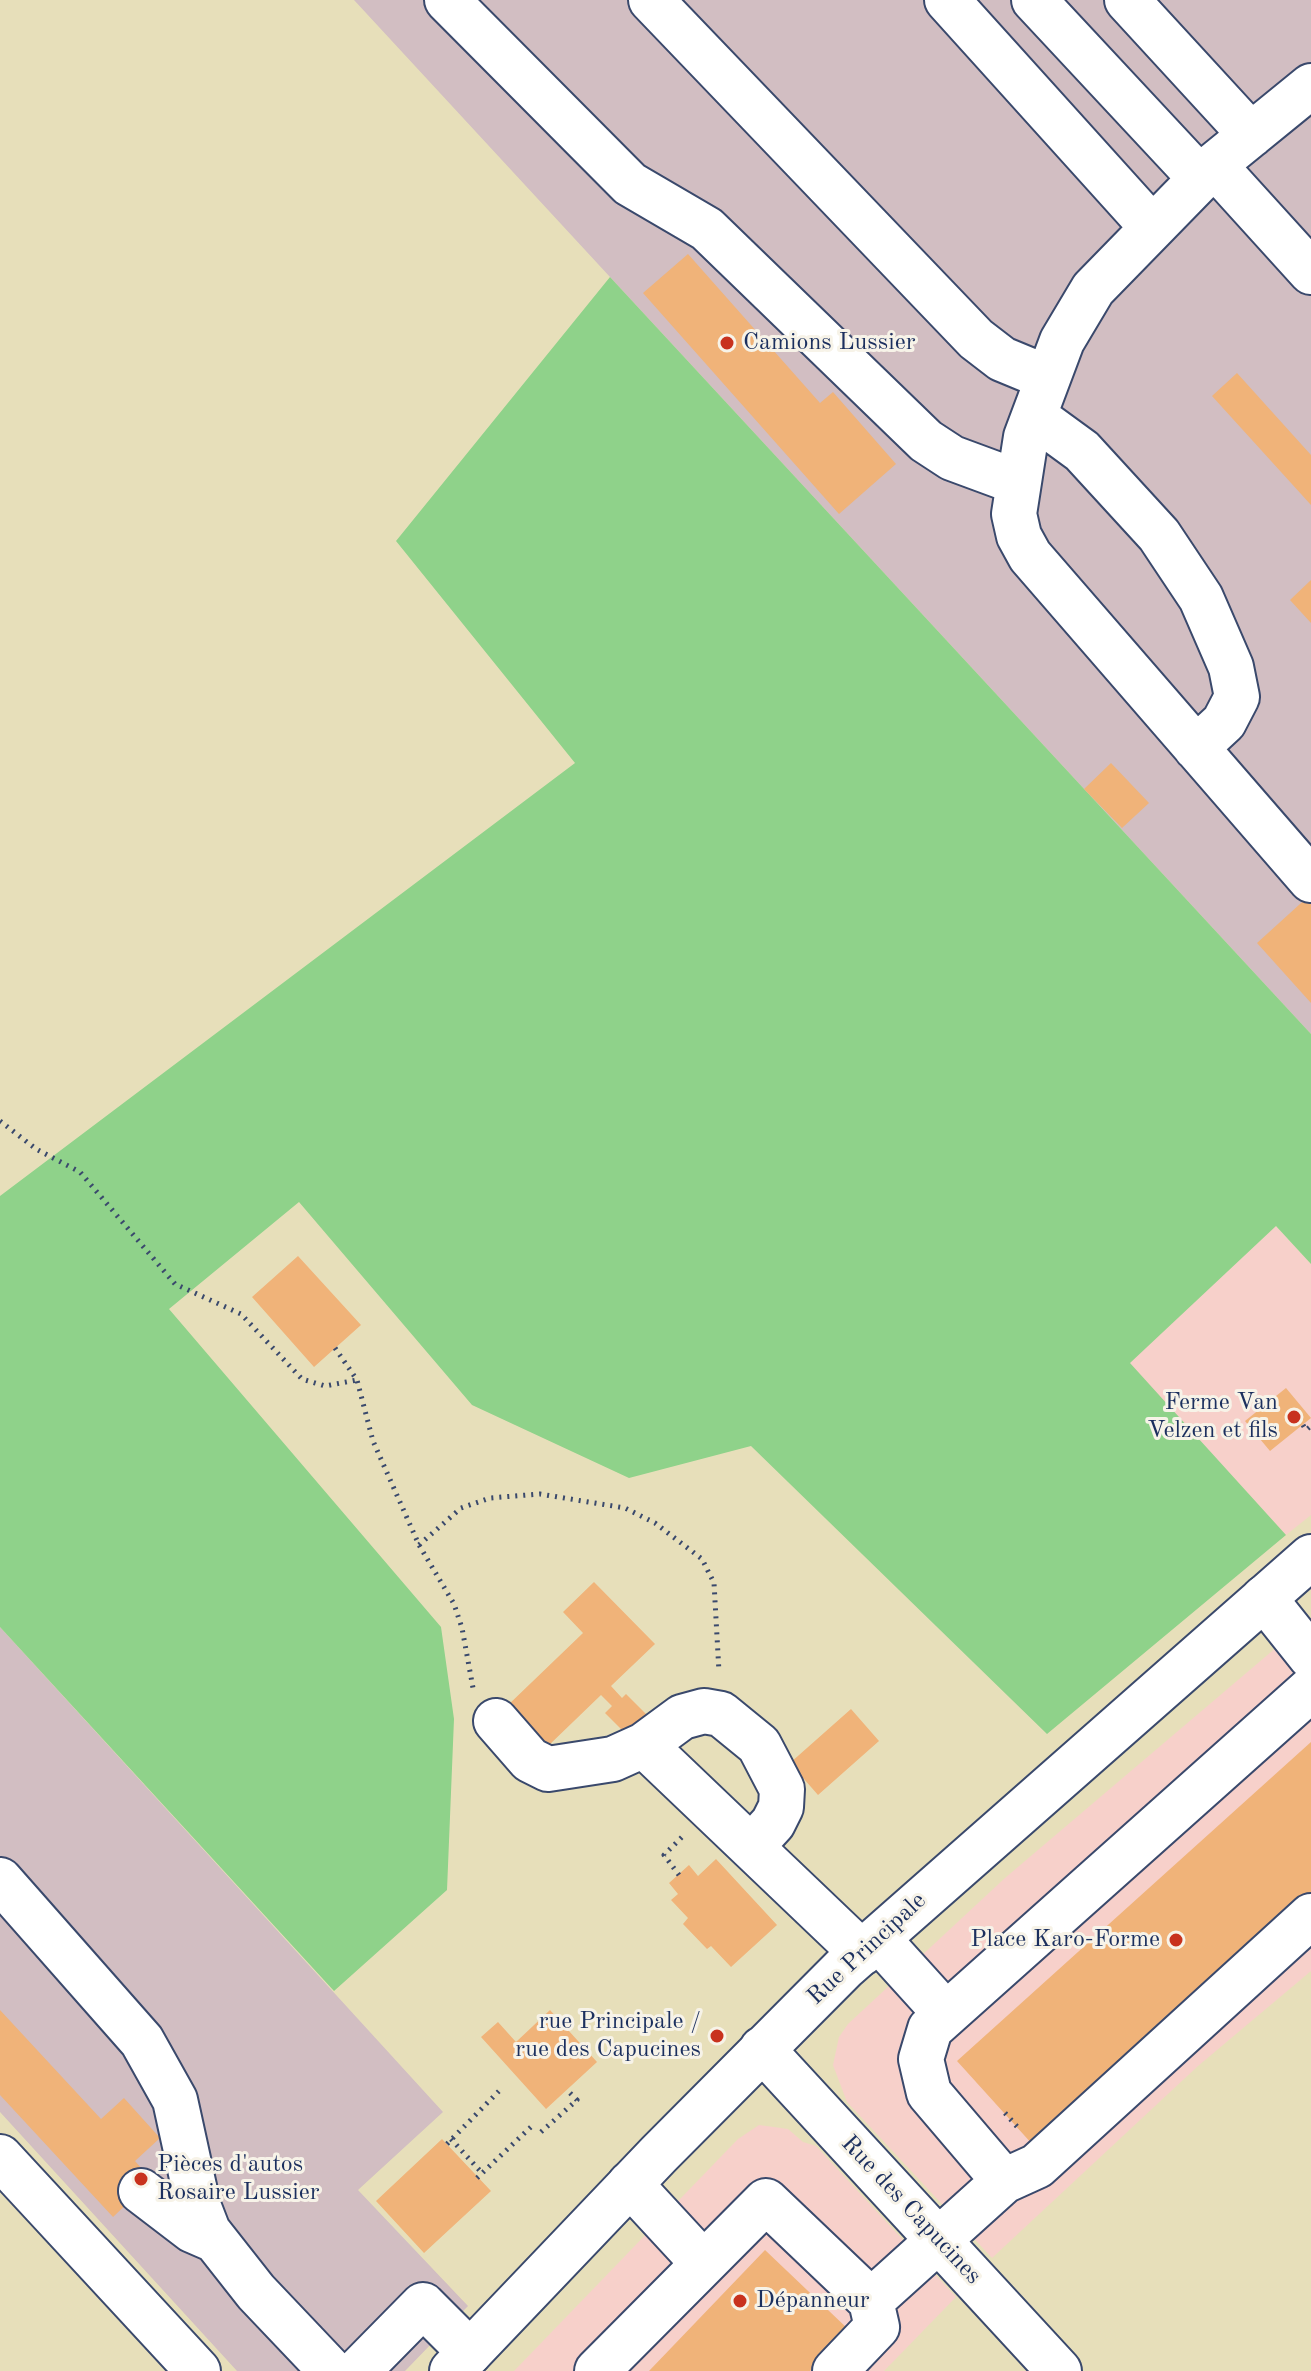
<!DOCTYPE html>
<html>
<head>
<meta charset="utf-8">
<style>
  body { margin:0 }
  canvas { display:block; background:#e7dfba }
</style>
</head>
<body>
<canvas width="1311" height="2371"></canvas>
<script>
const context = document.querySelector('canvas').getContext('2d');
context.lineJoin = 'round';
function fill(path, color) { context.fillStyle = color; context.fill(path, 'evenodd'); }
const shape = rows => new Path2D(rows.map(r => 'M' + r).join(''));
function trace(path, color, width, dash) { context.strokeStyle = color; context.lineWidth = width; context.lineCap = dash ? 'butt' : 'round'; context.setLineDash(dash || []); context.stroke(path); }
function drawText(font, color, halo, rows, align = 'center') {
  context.font = font + ' "Old Standard TT",serif'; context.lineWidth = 6; context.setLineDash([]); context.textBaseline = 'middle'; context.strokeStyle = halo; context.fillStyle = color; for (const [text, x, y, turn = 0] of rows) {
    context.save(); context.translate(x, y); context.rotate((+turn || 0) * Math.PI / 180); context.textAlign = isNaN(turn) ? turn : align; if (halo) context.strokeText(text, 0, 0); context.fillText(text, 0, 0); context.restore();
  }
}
fill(shape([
  [1276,1226,1311,1264,1311,1515,1286,1535,1129,1363],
  [1311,1618,1311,1971,1198,2066,992,2258,847,2102,833,2065,839,2037,848,2024,1005,1878],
  [759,2125,788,2129,803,2142,816,2146,956,2297,884,2371,514,2371,738,2139]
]), '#f7d0ca');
fill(shape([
  [354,0,1311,0,1311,1034,610,277],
  [0,1627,443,2112,358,2190,468,2306,405,2371,237,2371,0,2112]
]), '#d2bec2');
fill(shape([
  [610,277,1311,1034,1311,1264,1276,1226,1130,1363,1286,1535,1047,1734,751,1446,629,1478,472,1405,299,1202,169,1309,441,1627,454,1719,447,1890,334,1991,0,1627,0,1196,575,763,396,541]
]), '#8fd28a');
fill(shape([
  [688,254,820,403,833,392,896,464,839,514,643,293],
  [1237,373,1311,455,1311,505,1212,396],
  [1311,580,1311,623,1290,600],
  [1111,763,1149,803,1122,828,1084,789],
  [1311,894,1311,1003,1257,943],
  [298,1256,361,1325,314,1367,252,1297],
  [1286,1388,1311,1418,1270,1451,1245,1421],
  [594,1582,655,1644,611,1686,622,1698,626,1694,650,1718,630,1738,605,1713,612,1706,601,1695,546,1748,506,1707,583,1633,563,1612],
  [851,1709,879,1741,818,1795,790,1763],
  [1311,1742,1311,1895,1033,2145,957,2061],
  [716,1859,777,1925,731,1967,711,1946,707,1949,683,1924,688,1918,671,1900,678,1894,669,1883,689,1865,698,1876],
  [0,2010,101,2119,124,2098,160,2138,135,2161,152,2180,113,2217,0,2095],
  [550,2010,597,2062,546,2109,481,2037,498,2022,516,2042],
  [442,2139,491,2191,424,2253,376,2201],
  [765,2250,849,2330,810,2371,649,2371]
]), '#f0b379');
const minor = shape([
  [447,0,630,184,707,229,926,441,952,458,1017,482],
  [651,0,976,339,1002,359,1048,378],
  [947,0,1151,226],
  [1034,0,1200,178],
  [1127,0,1251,135],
  [1311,86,1214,165,1093,289,1062,341,1026,437,1014,514,1019,536,1030,556,1311,880],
  [1214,165,1311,272],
  [1034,416,1082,451,1159,535,1201,598,1231,667,1237,697,1224,722,1196,748],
  [1264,1598,1311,1657],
  [496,1721,530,1760,548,1769,613,1759,644,1745,682,1717,704,1711,721,1714,759,1745,782,1789,781,1807,773,1823,751,1847],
  [644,1745,862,1953],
  [0,1880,142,2041,175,2100,198,2205,208,2231,256,2292,331,2371],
  [878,1939,945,2013],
  [762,2049,1059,2371],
  [0,2157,198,2371],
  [1004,2181,1037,2166,1311,1916],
  [630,2184,703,2263],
  [141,2191,192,2230,215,2240],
  [358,2371,423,2305,470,2352],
  [597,2371,766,2201,871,2301,1004,2181,929,2093,921,2059,930,2029,1311,1689],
  [835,2371,877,2327,871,2301]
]);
const major = shape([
  [452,2371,659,2154,844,1968,1311,1557]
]);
trace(minor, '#3a496c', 48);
trace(major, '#3a496c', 48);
trace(shape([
  [0,1121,36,1149,80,1172,175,1284,241,1314,302,1379,325,1386,357,1380],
  [335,1348,357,1380,373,1441,419,1545,454,1604,462,1628,473,1688],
  [1303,1425,1306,1430,1311,1426],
  [419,1545,461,1508,490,1498,540,1494,625,1508,655,1523,702,1559,714,1583,719,1672],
  [679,1875,664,1855,682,1837],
  [1005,2113,1020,2130],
  [541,2132,577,2100,567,2090],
  [451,2139,482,2173],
  [447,2144,499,2091],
  [477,2178,533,2125]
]), '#3a496c', 5, [2, 6]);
trace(minor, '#fff', 44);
trace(major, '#fff', 44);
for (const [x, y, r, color] of [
  [727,343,8,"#c8321e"],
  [1294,1417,8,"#c8321e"],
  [1176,1940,8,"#c8321e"],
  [717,2036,8,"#c8321e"],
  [141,2179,8,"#c8321e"],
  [740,2301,8,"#c8321e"]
]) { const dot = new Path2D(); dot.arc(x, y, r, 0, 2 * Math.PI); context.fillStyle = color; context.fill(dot); trace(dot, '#f7f3e8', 3); }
drawText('24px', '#1b2f5e', '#f7f3e8', [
  ["Camions Lussier",743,343],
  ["Ferme Van",1278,1403,"right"],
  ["Velzen et fils",1278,1431,"right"],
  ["Place Karo-Forme",1160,1940,"right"],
  ["rue Principale /",701,2022,"right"],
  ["rue des Capucines",701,2050,"right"],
  ["Pièces d'autos",157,2165],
  ["Rosaire Lussier",157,2193],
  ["Dépanneur",756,2301]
], 'left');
drawText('24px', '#1b2f5e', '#f7f3e8', [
  ["Rue Principale",867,1949,-43],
  ["Rue des Capucines",911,2210,47]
]);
</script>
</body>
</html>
